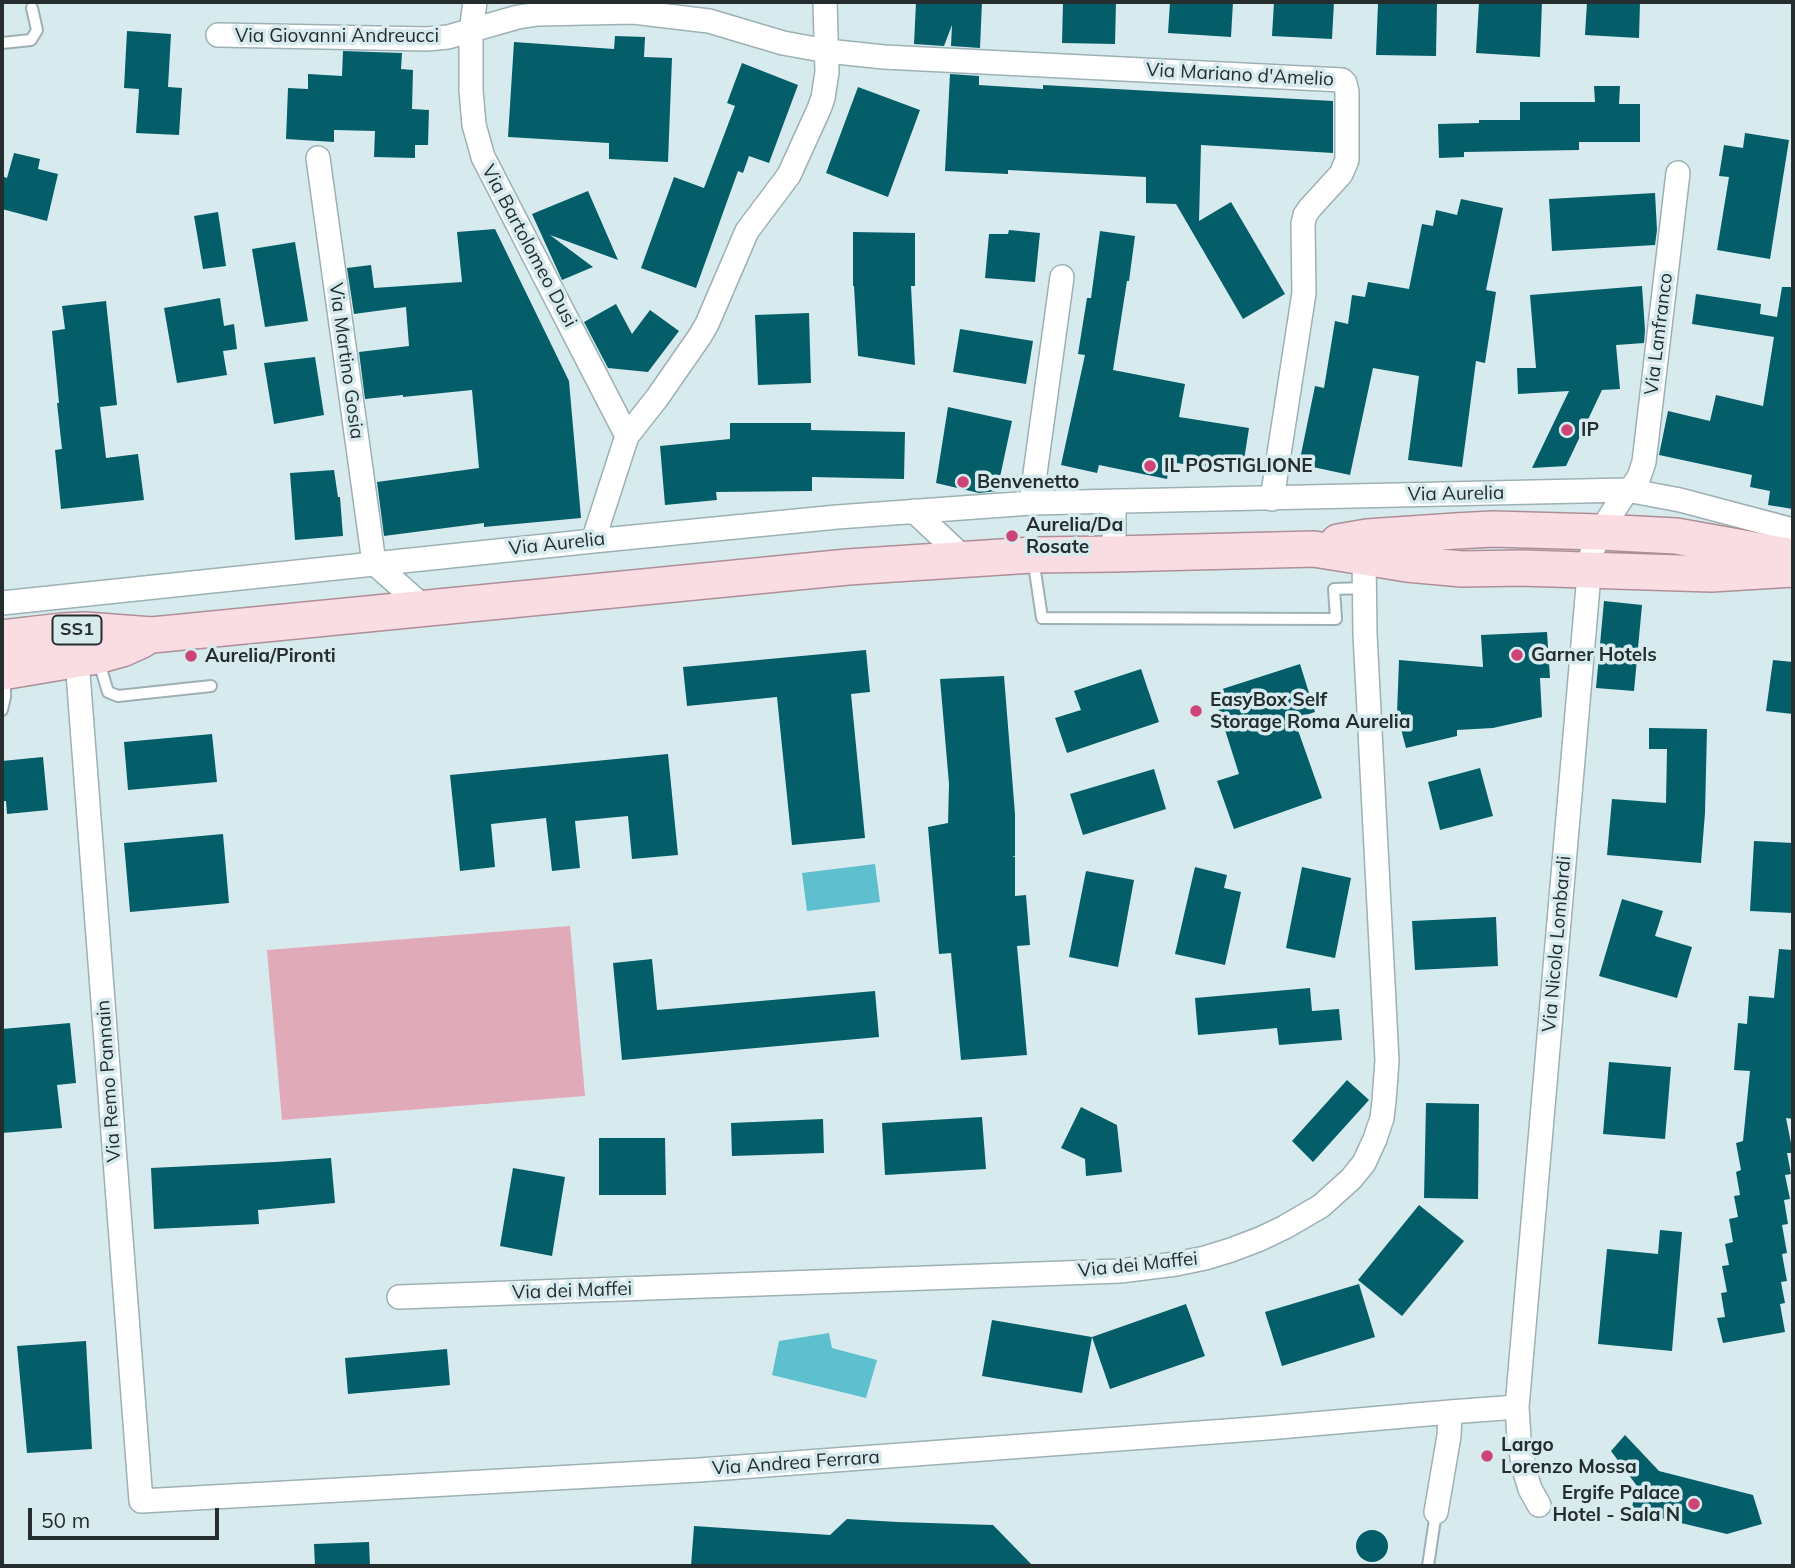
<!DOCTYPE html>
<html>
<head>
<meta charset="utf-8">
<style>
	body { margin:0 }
	#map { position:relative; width:1795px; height:1568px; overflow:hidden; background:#d7ebef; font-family:Mulish,sans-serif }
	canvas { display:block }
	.frame { position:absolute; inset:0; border:4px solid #252d2e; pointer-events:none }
	.scale { position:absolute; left:28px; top:1508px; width:191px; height:32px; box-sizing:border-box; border:4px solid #252d2e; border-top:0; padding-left:9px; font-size:21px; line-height:24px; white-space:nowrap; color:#252d2e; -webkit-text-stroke:5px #d7ebef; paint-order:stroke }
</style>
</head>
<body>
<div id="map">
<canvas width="1795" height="1568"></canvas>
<div class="frame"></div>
<div class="scale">50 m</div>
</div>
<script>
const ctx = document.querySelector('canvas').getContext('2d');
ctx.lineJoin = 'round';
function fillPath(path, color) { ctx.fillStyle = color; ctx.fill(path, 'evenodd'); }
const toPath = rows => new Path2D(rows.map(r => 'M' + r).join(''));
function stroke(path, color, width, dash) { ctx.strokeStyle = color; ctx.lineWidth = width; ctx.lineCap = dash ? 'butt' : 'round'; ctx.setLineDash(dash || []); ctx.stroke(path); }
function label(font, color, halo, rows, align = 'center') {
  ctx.font = font + ' Mulish,sans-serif'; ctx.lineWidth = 7; ctx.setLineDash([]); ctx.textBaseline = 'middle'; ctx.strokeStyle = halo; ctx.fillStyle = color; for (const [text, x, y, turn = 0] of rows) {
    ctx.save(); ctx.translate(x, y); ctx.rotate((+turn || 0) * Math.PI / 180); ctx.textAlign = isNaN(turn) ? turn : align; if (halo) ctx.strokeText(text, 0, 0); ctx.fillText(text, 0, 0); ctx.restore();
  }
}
fillPath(toPath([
	[570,926,585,1096,282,1120,267,950]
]), '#e1aab9');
fillPath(toPath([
	[875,864,880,902,807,911,802,873],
	[829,1333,832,1348,877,1360,866,1398,772,1375,779,1341]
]), '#5ebfcf');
fillPath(toPath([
	[916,2,982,2,980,48,951,46,952,25,944,46,914,44],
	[1063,2,1116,2,1115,44,1062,43],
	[1170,2,1233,2,1231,37,1168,33],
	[1274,2,1334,2,1332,39,1272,36],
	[1399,2,1437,2,1436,56,1376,55,1378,3],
	[1479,2,1542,2,1540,57,1476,53],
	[1587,2,1640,2,1639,38,1585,35],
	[127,31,171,34,168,87,182,88,179,135,136,133,139,89,124,88],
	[615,36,645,37,644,57,672,58,668,162,609,159,609,143,508,137,514,42,614,49],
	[343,51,402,53,401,69,413,70,412,109,429,110,428,145,415,145,415,158,374,157,375,131,334,130,334,142,286,139,288,88,308,89,308,74,342,76],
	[742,63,798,85,769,163,749,156,743,173,738,171,696,288,641,268,674,177,704,188,735,106,727,103],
	[950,74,979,76,979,85,1043,89,1043,85,1333,101,1333,153,1201,145,1199,221,1231,202,1285,294,1243,319,1176,204,1146,203,1146,177,1008,170,1008,174,945,171],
	[1594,86,1620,86,1619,104,1640,104,1640,142,1579,142,1579,150,1464,152,1464,157,1439,158,1438,124,1479,123,1479,120,1520,120,1520,102,1595,102],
	[858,87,920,110,888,197,826,173],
	[1745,133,1789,140,1770,259,1717,250,1729,177,1719,176,1724,145,1743,148],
	[14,153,40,159,38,169,58,174,47,221,2,209,2,176,7,178],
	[588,191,618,260,550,235,593,267,562,280,532,214],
	[1655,193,1657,230,1655,245,1552,251,1549,199],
	[1461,199,1503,208,1486,290,1496,292,1485,363,1476,361,1462,467,1408,460,1419,376,1373,368,1350,475,1299,464,1315,386,1324,388,1335,321,1348,324,1352,295,1365,297,1368,282,1409,289,1422,224,1433,226,1436,210,1457,215],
	[218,212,226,266,203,269,194,216],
	[495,229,569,381,581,518,484,527,484,523,384,536,377,482,479,468,472,390,403,397,403,395,365,399,359,352,409,346,406,307,354,314,347,268,371,265,374,288,462,282,457,232],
	[1009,230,1040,233,1035,282,985,278,989,234,1008,234],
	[1100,231,1135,236,1129,281,1127,281,1113,370,1185,384,1179,417,1249,428,1242,473,1170,462,1167,479,1099,465,1097,473,1061,465,1085,355,1078,354,1087,298,1091,298],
	[853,232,915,233,915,286,911,286,915,365,858,356,854,286,853,286],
	[295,242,308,321,265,327,252,249],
	[1642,286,1645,330,1644,343,1616,345,1620,389,1602,390,1566,466,1532,468,1569,391,1518,394,1517,368,1536,368,1530,295],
	[1782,287,1793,287,1793,509,1768,505,1770,491,1750,487,1752,475,1659,455,1668,411,1710,421,1716,395,1763,406,1774,337,1692,324,1696,294,1761,304,1760,314,1777,317],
	[220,298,224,326,234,324,237,349,223,351,227,375,177,383,164,308],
	[106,301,117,405,100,407,106,458,138,454,144,500,61,509,55,450,62,449,57,403,59,403,52,331,65,329,62,306],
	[616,304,632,334,650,310,679,331,648,372,608,368,584,322],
	[809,313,811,383,758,385,755,315],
	[960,329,1033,341,1026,384,953,372],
	[315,357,324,415,274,424,264,363],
	[948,407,1012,421,997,491,979,493,936,483],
	[730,423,811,423,811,430,905,432,904,479,812,477,812,491,716,492,717,500,665,505,660,446,730,439],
	[334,470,338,497,340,497,343,536,295,540,290,473],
	[1604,601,1642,605,1634,691,1596,688],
	[1547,632,1550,678,1540,678,1542,717,1493,728,1457,730,1457,736,1406,748,1397,714,1399,660,1483,667,1481,635],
	[866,650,870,692,851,694,865,838,792,845,777,697,687,706,683,667],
	[1773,660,1793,662,1793,714,1766,711],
	[1300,664,1315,712,1294,719,1322,798,1234,829,1217,781,1239,774,1213,692],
	[1141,669,1159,722,1067,753,1055,718,1081,710,1074,691],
	[1004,676,1015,814,1015,856,1012,856,1015,857,1015,896,1026,895,1030,945,1017,946,1027,1055,961,1060,951,953,939,954,928,827,948,823,949,784,940,679],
	[1649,728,1707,729,1705,813,1701,863,1607,855,1612,799,1666,803,1667,749,1649,749],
	[212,734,217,782,128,790,124,742],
	[668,754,678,855,632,859,628,816,575,821,580,868,552,871,546,818,491,824,495,867,460,871,450,775],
	[43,757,48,810,7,814,6,801,2,801,2,777,4,776,2,761],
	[1480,768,1493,816,1440,830,1428,782],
	[1154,769,1166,809,1083,835,1070,794],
	[223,834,229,903,130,912,124,843],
	[1754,841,1793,843,1793,913,1750,911],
	[1195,867,1227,875,1224,888,1241,892,1225,965,1175,954],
	[1302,867,1351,878,1335,958,1286,948],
	[1086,871,1134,880,1118,967,1069,957],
	[1622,899,1663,911,1655,936,1692,947,1677,998,1599,976],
	[1496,917,1498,966,1415,970,1412,921],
	[1779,949,1793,950,1793,1119,1786,1118,1793,1153,1787,1153,1791,1174,1785,1175,1790,1199,1784,1200,1788,1224,1782,1225,1787,1253,1782,1254,1787,1281,1781,1282,1785,1303,1780,1304,1785,1332,1723,1343,1717,1318,1725,1317,1721,1293,1727,1292,1722,1266,1729,1265,1725,1244,1733,1242,1729,1219,1738,1217,1734,1196,1740,1195,1736,1172,1741,1170,1736,1143,1743,1141,1750,1071,1734,1070,1738,1023,1747,1024,1749,996,1774,998],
	[652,959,657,1010,875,991,879,1037,622,1060,613,963],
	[1310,988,1312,1011,1339,1009,1342,1040,1279,1045,1277,1028,1198,1035,1195,998],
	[70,1023,76,1083,57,1085,62,1128,2,1133,2,1029],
	[1609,1062,1671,1067,1665,1139,1603,1134],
	[1347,1080,1369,1100,1313,1162,1292,1141],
	[1426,1103,1479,1104,1478,1199,1424,1198],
	[1081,1107,1117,1125,1122,1172,1086,1176,1085,1159,1061,1148],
	[982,1117,986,1169,885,1175,882,1123],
	[823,1119,824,1153,732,1156,731,1123],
	[599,1138,665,1138,666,1195,599,1195],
	[331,1158,335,1203,258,1210,259,1224,154,1229,151,1168,275,1162],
	[513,1168,565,1177,552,1256,500,1246],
	[1419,1205,1464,1241,1402,1316,1358,1280],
	[1660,1230,1682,1232,1672,1351,1598,1344,1607,1249,1658,1254],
	[1359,1284,1375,1337,1282,1366,1265,1312],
	[1186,1304,1205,1356,1110,1389,1092,1337],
	[992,1320,1092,1337,1082,1393,982,1376],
	[86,1341,92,1449,27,1453,17,1346],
	[447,1349,450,1385,348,1394,345,1358],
	[1625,1435,1659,1471,1753,1495,1762,1524,1727,1534,1631,1511,1637,1486,1611,1451],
	[847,1519,897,1522,993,1525,1033,1566,691,1566,694,1526,830,1535],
	'1356 1546a16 16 0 1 1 32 0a16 16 0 1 1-32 0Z',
	[369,1542,370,1566,315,1566,314,1544]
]), '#045e69');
const lane = toPath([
	[2,43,31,40,37,30,32,8],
	[1033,558,1042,618,1336,619,1334,589,1364,588],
	[99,662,108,692,118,696,211,686],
	[2,710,5,697,5,678],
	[1428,1566,1436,1512]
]);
const street = toPath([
	[475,2,471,31,471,90,474,125,483,157,627,436],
	[218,35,427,39,448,37,518,17,538,14,633,12,709,21,783,43,827,51,884,57,1342,80,1345,83,1347,92,1347,160,1341,174,1310,208,1305,215,1303,224,1304,293,1272,499],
	[318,158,374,563,425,608],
	[1031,503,1062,277],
	[914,511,965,559],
	[593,541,627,436,657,398,700,336,707,324,747,231,789,175,819,109,823,98,827,72,825,2],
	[1114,554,1114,501],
	[2,603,593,541,837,517,1031,503,1627,490,1680,500,1793,530],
	[77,660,141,1501,699,1470,1267,1428,1450,1412],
	[399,1297,1120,1271,1176,1264,1205,1258,1231,1250,1260,1239,1285,1227,1321,1206,1351,1179,1364,1163,1375,1139,1382,1118,1384,1101,1387,1061,1365,634,1364,557],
	[1517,1407,1590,563,1592,552,1600,532,1627,490,1633,486,1639,477,1644,462,1678,173],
	[1436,1512,1449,1436,1450,1412,1517,1407,1519,1439,1524,1469,1530,1489,1539,1505]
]);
const primary = toPath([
	[1338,542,1367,537,1455,531,1493,529,1600,532,1676,536,1793,557],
	[2,638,62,631,85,630,152,635,848,567,1032,555,1114,554,1314,549,1407,564,1462,569,1521,568,1711,574,1793,569],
	[2,672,97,656,122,649,142,640]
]);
stroke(lane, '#9db0b4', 14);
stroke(street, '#9db0b4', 26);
stroke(primary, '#ae8f98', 38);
stroke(lane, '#fff', 10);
stroke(street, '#fff', 23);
stroke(primary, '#fadce3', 35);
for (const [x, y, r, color] of [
	[1567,430,7,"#cf4477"],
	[1150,466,7,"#cf4477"],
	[963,482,7,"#cf4477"],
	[1012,536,7,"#cf4477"],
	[1517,655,7,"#cf4477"],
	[191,656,7,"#cf4477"],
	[1196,711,7,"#cf4477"],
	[1487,1456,7,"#cf4477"],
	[1694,1504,7,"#cf4477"]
]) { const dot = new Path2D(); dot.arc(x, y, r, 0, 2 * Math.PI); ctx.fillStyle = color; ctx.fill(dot); stroke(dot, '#d7ebef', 2.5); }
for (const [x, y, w] of [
	[77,630,49]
]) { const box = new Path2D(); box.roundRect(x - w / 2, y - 14.5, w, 29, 5); ctx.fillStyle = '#d7ebef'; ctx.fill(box); stroke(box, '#252d2e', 2); }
label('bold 18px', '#252d2e', null, [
	["SS1",77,630]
]);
label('19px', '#252d2e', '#d7ebef', [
	["Via Giovanni Andreucci",337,36],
	["Via Mariano d'Amelio",1240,75,3],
	["Via Bartolomeo Dusi",529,246,62],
	["Via Lanfranco",1659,334,-83],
	["Via Martino Gosia",346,361,82],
	["Via Aurelia",1456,494,-1],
	["Via Aurelia",557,544,-6],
	["Via Nicola Lombardi",1557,944,-85],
	["Via Remo Pannain",109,1081,-94],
	["Via dei Maffei",1138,1265,-6],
	["Via dei Maffei",572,1291,-2],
	["Via Andrea Ferrara",796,1463,-4]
]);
label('bold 19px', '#252d2e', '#d7ebef', [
	["IP",1581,430],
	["IL POSTIGLIONE",1164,466],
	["Benvenetto",977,482],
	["Aurelia/Da",1026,525],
	["Rosate",1026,547],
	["Garner Hotels",1531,655],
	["Aurelia/Pironti",205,656],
	["EasyBox Self",1210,700],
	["Storage Roma Aurelia",1210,722],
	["Largo",1501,1445],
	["Lorenzo Mossa",1501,1467],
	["Ergife Palace",1680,1493,"right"],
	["Hotel - Sala N",1680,1515,"right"]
], 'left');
</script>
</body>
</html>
